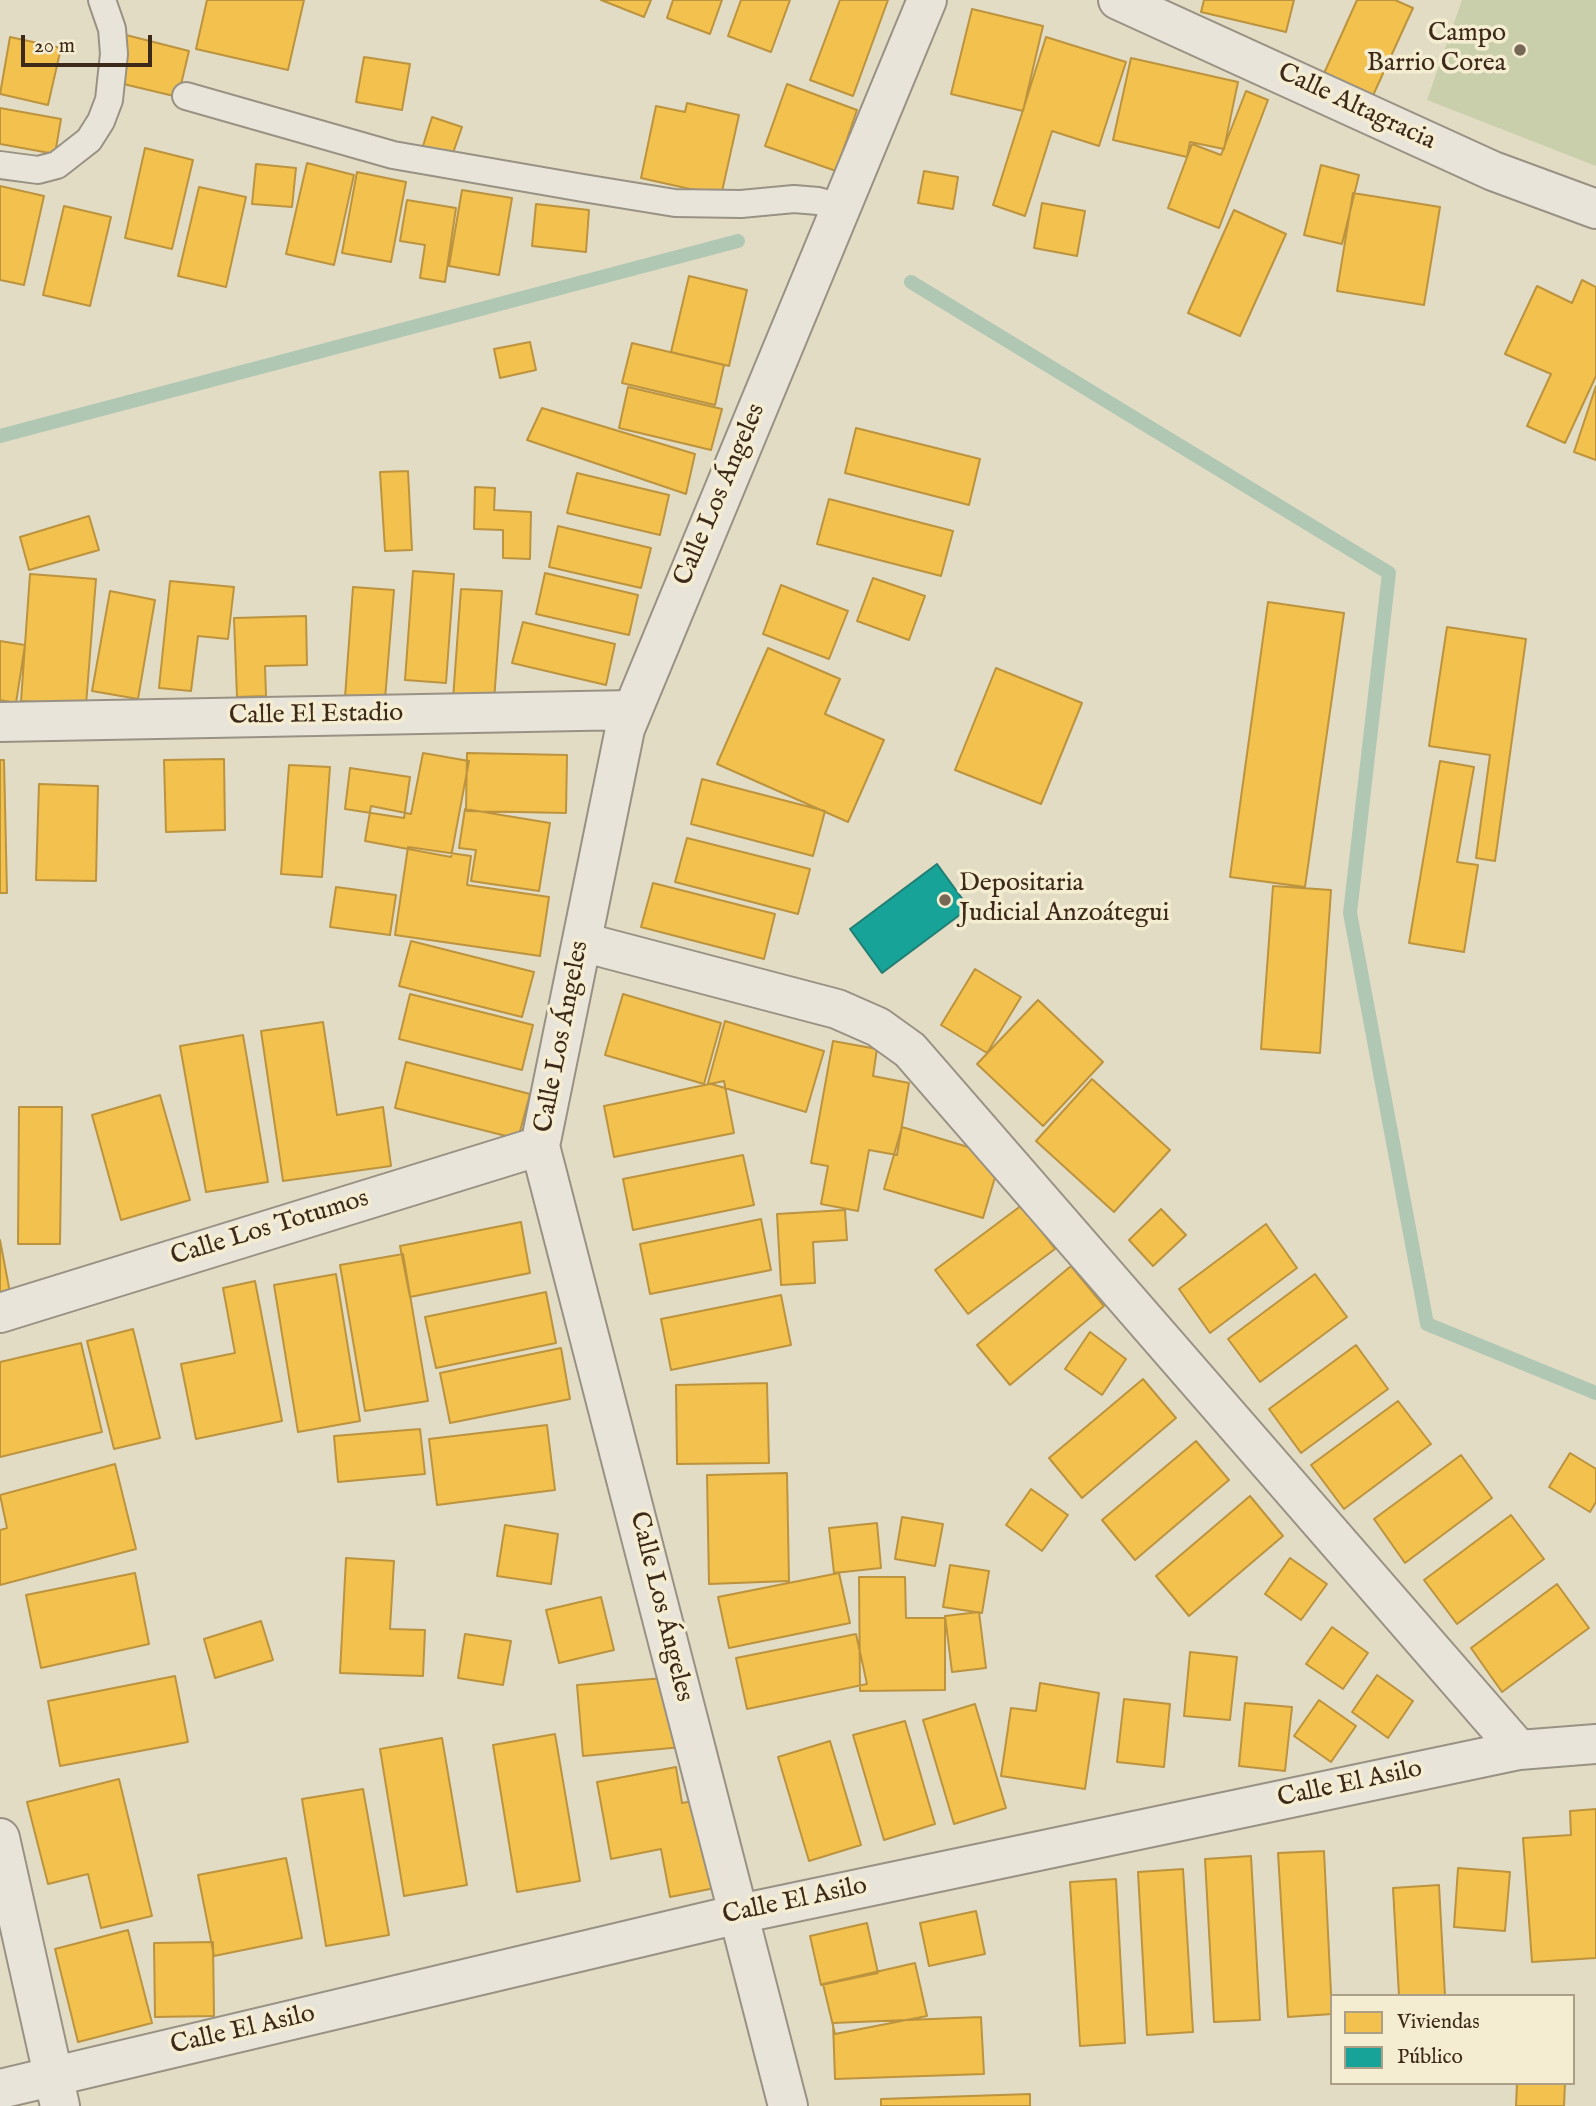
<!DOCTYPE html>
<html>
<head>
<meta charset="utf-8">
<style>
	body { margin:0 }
	#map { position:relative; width:1596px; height:2106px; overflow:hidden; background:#e3dcc5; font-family:"IM FELL English",serif }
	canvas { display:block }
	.legend { position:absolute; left:1330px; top:1994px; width:245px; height:91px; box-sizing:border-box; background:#f5edd1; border:2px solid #ab9f87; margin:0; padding:9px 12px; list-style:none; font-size:21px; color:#3d2919 }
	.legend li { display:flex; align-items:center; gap:14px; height:35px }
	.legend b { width:35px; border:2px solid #ab9f87 }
	.scale { position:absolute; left:21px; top:35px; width:131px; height:32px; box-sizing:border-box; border:4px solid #3d2919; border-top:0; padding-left:9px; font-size:21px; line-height:24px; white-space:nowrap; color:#3d2919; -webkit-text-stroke:5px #f5edd1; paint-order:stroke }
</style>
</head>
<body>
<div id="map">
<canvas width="1596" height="2106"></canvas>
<ul class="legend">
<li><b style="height:19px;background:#f2c14e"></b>Viviendas</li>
<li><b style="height:19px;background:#17a398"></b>Público</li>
</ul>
<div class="scale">20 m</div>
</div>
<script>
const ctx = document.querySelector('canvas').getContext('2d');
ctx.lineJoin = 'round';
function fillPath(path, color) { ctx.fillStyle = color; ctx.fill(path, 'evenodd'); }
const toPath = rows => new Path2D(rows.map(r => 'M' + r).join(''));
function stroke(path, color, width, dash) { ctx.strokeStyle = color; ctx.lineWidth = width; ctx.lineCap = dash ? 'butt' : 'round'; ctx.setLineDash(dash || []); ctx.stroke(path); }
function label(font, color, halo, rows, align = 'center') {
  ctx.font = font + ' "IM FELL English",serif'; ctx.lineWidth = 7; ctx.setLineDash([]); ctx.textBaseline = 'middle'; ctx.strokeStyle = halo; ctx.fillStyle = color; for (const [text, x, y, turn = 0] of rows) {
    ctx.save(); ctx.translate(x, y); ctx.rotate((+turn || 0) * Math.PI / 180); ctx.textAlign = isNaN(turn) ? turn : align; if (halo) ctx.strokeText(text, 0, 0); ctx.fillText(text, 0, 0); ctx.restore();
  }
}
fillPath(toPath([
	[1462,0,1596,0,1596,166,1427,100]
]), '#c9cfaa');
const homes = toPath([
	[207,0,304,0,288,70,196,49,207,0],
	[601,0,651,0,644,17,601,0],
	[673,0,722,0,710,34,667,18,673,0],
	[741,0,790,0,771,52,728,36,741,0],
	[840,0,888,0,853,96,810,80,840,0],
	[1204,0,1294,0,1286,32,1201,12,1204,0],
	[1357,0,1395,0,1413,8,1370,102,1321,80,1357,0],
	[972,9,1043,26,1023,111,951,94,972,9],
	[126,35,189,51,178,97,115,82,126,35],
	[10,37,61,48,48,105,0,94,10,37],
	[1046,37,1126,62,1099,146,1052,131,1025,216,993,205,1046,37],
	[364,57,410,64,402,110,356,102,364,57],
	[1131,58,1238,82,1224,149,1190,142,1187,157,1113,140,1131,58],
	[787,84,857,110,836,171,765,146,787,84],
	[1246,91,1268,100,1219,228,1168,208,1192,144,1221,155,1246,91],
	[687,103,739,115,721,196,641,178,656,106,685,112,687,103],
	[0,108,61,119,55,154,0,144,0,108],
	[432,117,462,127,452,156,423,146,432,117],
	[145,148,193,160,172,249,125,238,145,148],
	[307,163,354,175,334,265,286,254,307,163],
	[256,164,296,168,292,207,252,204,256,164],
	[1321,165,1359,175,1342,244,1304,235,1321,165],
	[924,171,958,177,953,209,918,203,924,171],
	[357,172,406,182,391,262,342,253,357,172],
	[0,186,44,196,24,285,0,280,0,186],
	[199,187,246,197,226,287,178,276,199,187],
	[462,190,512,198,499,275,449,266,462,190],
	[1353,193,1440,207,1424,305,1337,291,1353,193],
	[407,200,456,208,445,282,420,278,425,245,400,241,407,200],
	[1042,203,1085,211,1077,256,1034,248,1042,203],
	[536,204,589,210,586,252,532,246,536,204],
	[64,206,111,217,90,306,43,295,64,206],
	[1234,210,1286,234,1240,336,1188,313,1234,210],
	[689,276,747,290,729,366,671,352,689,276],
	[1582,280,1596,287,1596,376,1565,443,1527,426,1551,374,1505,354,1537,286,1572,303,1582,280],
	[530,342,536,370,500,378,494,349,530,342],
	[632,343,724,365,715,405,622,383,632,343],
	[1596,386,1596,460,1574,452,1596,386],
	[628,387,722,409,711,450,619,428,628,387],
	[542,408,695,454,686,494,527,440,542,408],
	[856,428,980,459,969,505,845,473,856,428],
	[408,471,412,550,385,551,380,472,408,471],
	[577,473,669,495,660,535,567,513,577,473],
	[475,487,495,488,494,510,531,512,530,559,503,558,503,530,474,529,475,487],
	[829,499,953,531,941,576,817,544,829,499],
	[89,516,99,550,29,570,20,537,89,516],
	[558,526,651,548,641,588,549,567,558,526],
	[413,571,454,574,446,683,405,680,413,571],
	[545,573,638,595,629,635,536,614,545,573],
	[30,574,96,579,86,705,21,701,30,574],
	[873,578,925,596,909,640,857,621,873,578],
	[170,581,234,587,228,639,198,636,191,691,159,688,170,581],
	[781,585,848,611,829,659,763,634,781,585],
	[353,587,394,590,385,699,345,697,353,587],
	[461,589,502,591,494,701,453,699,461,589],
	[110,591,155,600,138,699,92,691,110,591],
	[1268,602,1344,613,1305,887,1230,877,1268,602],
	[306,616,307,665,265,666,266,696,237,697,234,618,306,616],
	[523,622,615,644,606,685,512,663,523,622],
	[1447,627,1526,639,1495,861,1476,858,1490,755,1429,746,1447,627],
	[0,641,25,645,16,703,0,700,0,641],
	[768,648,840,679,825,714,884,740,848,822,717,764,768,648],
	[996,668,1082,703,1041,804,955,770,996,668],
	[423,753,469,761,451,857,365,841,371,806,411,814,423,753],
	[467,753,567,755,566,813,466,811,467,753],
	[224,759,225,830,166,832,164,760,224,759],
	[0,760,4,760,7,893,0,893,0,760],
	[1440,761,1474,767,1457,862,1478,865,1464,952,1409,943,1440,761],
	[289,765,330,767,322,877,281,874,289,765],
	[350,768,410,777,404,818,345,809,350,768],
	[702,779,825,811,813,856,691,824,702,779],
	[39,784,98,786,96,881,36,880,39,784],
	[465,809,550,823,539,891,471,881,476,850,459,848,465,809],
	[687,838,810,869,798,914,675,882,687,838],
	[408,847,471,856,467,885,549,897,540,956,395,935,408,847],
	[653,883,775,914,764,959,641,927,653,883],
	[1273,886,1331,890,1320,1053,1261,1049,1273,886],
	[336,887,396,895,390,935,330,927,336,887],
	[411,941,534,972,522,1017,399,986,411,941],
	[975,969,1021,997,987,1053,941,1025,975,969],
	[410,994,533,1025,522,1070,399,1039,410,994],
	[623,994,721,1023,704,1084,605,1055,623,994],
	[1038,1000,1103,1062,1043,1126,977,1064,1038,1000],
	[725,1021,824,1051,806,1112,708,1083,725,1021],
	[323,1022,337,1115,383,1107,391,1166,283,1181,261,1031,323,1022],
	[243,1035,268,1182,206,1192,180,1046,243,1035],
	[833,1041,877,1049,873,1076,909,1083,897,1155,869,1150,858,1211,821,1204,828,1166,811,1163,833,1041],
	[406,1062,530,1094,518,1139,395,1108,406,1062],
	[1092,1079,1170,1150,1114,1212,1036,1141,1092,1079],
	[724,1081,734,1133,614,1157,604,1106,724,1081],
	[160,1095,190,1200,121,1220,92,1115,160,1095],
	[19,1107,62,1107,60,1244,18,1244,19,1107],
	[902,1127,1001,1157,983,1218,884,1189,902,1127],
	[743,1155,754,1205,633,1230,623,1179,743,1155],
	[1022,1205,1055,1249,968,1314,935,1270,1022,1205],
	[1161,1209,1186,1235,1153,1266,1129,1240,1161,1209],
	[845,1210,847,1240,813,1242,815,1283,781,1285,777,1214,845,1210],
	[761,1219,771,1270,650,1294,640,1244,761,1219],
	[521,1222,530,1273,410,1297,400,1246,521,1222],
	[1266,1224,1297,1268,1210,1333,1179,1289,1266,1224],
	[0,1240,10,1293,0,1295,0,1240],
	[403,1254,428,1401,365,1411,340,1265,403,1254],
	[1071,1266,1104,1306,1010,1385,977,1345,1071,1266],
	[336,1274,360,1421,298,1432,274,1285,336,1274],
	[1315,1274,1347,1317,1260,1382,1228,1339,1315,1274],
	[255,1281,282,1421,196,1439,181,1364,235,1353,223,1288,255,1281],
	[546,1292,556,1343,436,1368,425,1317,546,1292],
	[781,1295,791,1345,671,1370,661,1319,781,1295],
	[133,1329,160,1438,114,1449,87,1341,133,1329],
	[1090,1332,1126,1359,1102,1395,1065,1369,1090,1332],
	[81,1343,102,1432,0,1457,0,1362,81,1343],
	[1356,1345,1388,1389,1301,1453,1269,1409,1356,1345],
	[561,1348,570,1399,450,1423,440,1373,561,1348],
	[1143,1379,1176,1418,1082,1498,1049,1458,1143,1379],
	[767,1383,769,1463,677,1464,676,1385,767,1383],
	[1398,1401,1431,1444,1344,1509,1311,1465,1398,1401],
	[547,1425,555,1490,437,1505,429,1439,547,1425],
	[420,1429,425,1474,338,1482,334,1436,420,1429],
	[1196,1441,1229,1480,1135,1560,1102,1520,1196,1441],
	[1570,1453,1596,1469,1596,1502,1590,1512,1549,1487,1570,1453],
	[1461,1455,1492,1498,1405,1563,1374,1519,1461,1455],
	[115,1464,136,1549,0,1585,0,1530,7,1528,0,1495,115,1464],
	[787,1473,789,1581,709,1584,707,1475,787,1473],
	[1031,1489,1068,1515,1042,1551,1006,1525,1031,1489],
	[1250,1496,1283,1536,1189,1616,1156,1576,1250,1496],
	[1511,1515,1544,1559,1457,1624,1424,1580,1511,1515],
	[902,1517,943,1524,935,1566,895,1559,902,1517],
	[877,1523,881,1568,834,1573,829,1528,877,1523],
	[505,1525,558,1534,551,1584,497,1576,505,1525],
	[346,1558,394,1561,390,1629,425,1630,423,1676,340,1673,346,1558],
	[1290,1558,1327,1584,1301,1620,1265,1594,1290,1558],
	[950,1565,989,1571,982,1613,943,1607,950,1565],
	[135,1573,149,1644,41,1668,26,1595,135,1573],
	[839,1573,850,1623,729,1648,718,1597,839,1573],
	[859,1577,905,1577,906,1618,945,1618,945,1690,860,1691,859,1577],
	[1557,1584,1589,1628,1502,1692,1471,1648,1557,1584],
	[601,1597,614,1650,559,1663,546,1610,601,1597],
	[979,1612,986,1668,952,1672,945,1616,979,1612],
	[261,1621,273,1660,215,1678,204,1639,261,1621],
	[1332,1627,1368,1653,1343,1689,1306,1664,1332,1627],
	[465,1634,511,1641,503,1685,458,1678,465,1634],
	[856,1634,867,1684,747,1709,736,1658,856,1634],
	[1190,1652,1237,1657,1230,1720,1184,1716,1190,1652],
	[1377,1675,1413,1701,1388,1738,1352,1712,1377,1675],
	[175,1676,188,1742,60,1766,48,1701,175,1676],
	[677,1677,683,1747,583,1756,577,1685,677,1677],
	[1040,1683,1099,1693,1085,1789,1001,1776,1011,1708,1036,1711,1040,1683],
	[1124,1699,1170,1704,1164,1767,1117,1762,1124,1699],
	[1319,1700,1356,1726,1331,1762,1294,1736,1319,1700],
	[1245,1703,1292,1707,1285,1771,1239,1766,1245,1703],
	[975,1704,1006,1808,954,1824,923,1720,975,1704],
	[905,1721,935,1824,884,1840,853,1735,905,1721],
	[555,1734,580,1881,517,1892,493,1745,555,1734],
	[442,1738,467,1885,404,1896,380,1749,442,1738],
	[830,1741,861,1845,809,1861,778,1757,830,1741],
	[676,1767,682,1803,699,1800,715,1888,670,1897,661,1849,611,1859,597,1782,676,1767],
	[119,1779,152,1916,101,1928,88,1874,48,1884,27,1802,119,1779],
	[363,1789,389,1935,326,1946,302,1799,363,1789],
	[1596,1809,1596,1958,1532,1962,1523,1838,1571,1835,1570,1811,1596,1809],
	[1324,1851,1332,2014,1288,2017,1278,1853,1324,1851],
	[1251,1856,1260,2020,1214,2022,1205,1859,1251,1856],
	[286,1858,302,1938,214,1956,198,1875,286,1858],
	[1458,1868,1510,1872,1505,1931,1454,1927,1458,1868],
	[1183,1869,1193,2032,1147,2035,1138,1872,1183,1869],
	[1116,1879,1125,2043,1080,2046,1070,1882,1116,1879],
	[1439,1885,1445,1996,1399,1996,1393,1888,1439,1885],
	[976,1911,985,1954,929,1966,920,1923,976,1911],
	[867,1923,878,1973,821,1985,810,1936,867,1923],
	[128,1930,152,2023,78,2042,55,1949,128,1930],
	[213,1942,214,2016,155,2017,154,1943,213,1942],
	[915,1963,927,2016,835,2034,823,1984,915,1963],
	[981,2017,984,2074,835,2079,833,2023,981,2017],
	[1517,2083,1565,2083,1564,2106,1516,2106,1517,2083],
	[1030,2094,1030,2106,881,2106,881,2099,1030,2094]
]);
fillPath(homes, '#f2c14e');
stroke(homes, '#bc933e', 2);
const public = toPath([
	[937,864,969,908,882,973,850,929,937,864]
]);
fillPath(public, '#17a398');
stroke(public, '#227e72', 2);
stroke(toPath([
	[911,282,1389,573,1350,913,1427,1324,1596,1393],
	[0,436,738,241]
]), '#b0c7b4', 14);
const lane = toPath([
	[186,96,393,155,583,188,675,203,741,204,794,199,818,201,840,207],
	[0,165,38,170,57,165,89,140,101,121,109,100,114,54,112,29,102,0]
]);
const street = toPath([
	[1118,0,1493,171,1596,209],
	[0,722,632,710],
	[582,942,837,1009,878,1027,910,1050,1519,1750],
	[0,1313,540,1146],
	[0,1838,60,2106],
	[0,2089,739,1914,1519,1750,1596,1744],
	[788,2106,540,1146,625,729,927,0]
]);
stroke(lane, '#999284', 30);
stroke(street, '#999284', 42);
stroke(lane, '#e8e4d9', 26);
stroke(street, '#e8e4d9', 38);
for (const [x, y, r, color] of [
	[1520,50,7,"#776855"],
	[945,900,7,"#776855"]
]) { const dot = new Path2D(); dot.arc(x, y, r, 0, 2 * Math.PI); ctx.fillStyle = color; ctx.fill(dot); stroke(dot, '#f5edd1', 2.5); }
label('26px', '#3d2919', '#f5edd1', [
	["Campo",1506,35],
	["Barrio Corea",1506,65],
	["Depositaria",959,885,"left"],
	["Judicial Anzoátegui",959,915,"left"]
], 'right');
label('26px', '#3d2919', '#f5edd1', [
	["Calle Altagracia",1356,108,25],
	["Calle Los Ángeles",721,495,-67],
	["Calle El Estadio",316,716,-1],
	["Calle Los Ángeles",563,1037,-79],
	["Calle Los Totumos",270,1229,-17],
	["Calle Los Ángeles",660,1607,76],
	["Calle El Asilo",1350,1785,-12],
	["Calle El Asilo",795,1902,-12],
	["Calle El Asilo",243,2031,-13]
]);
</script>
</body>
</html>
